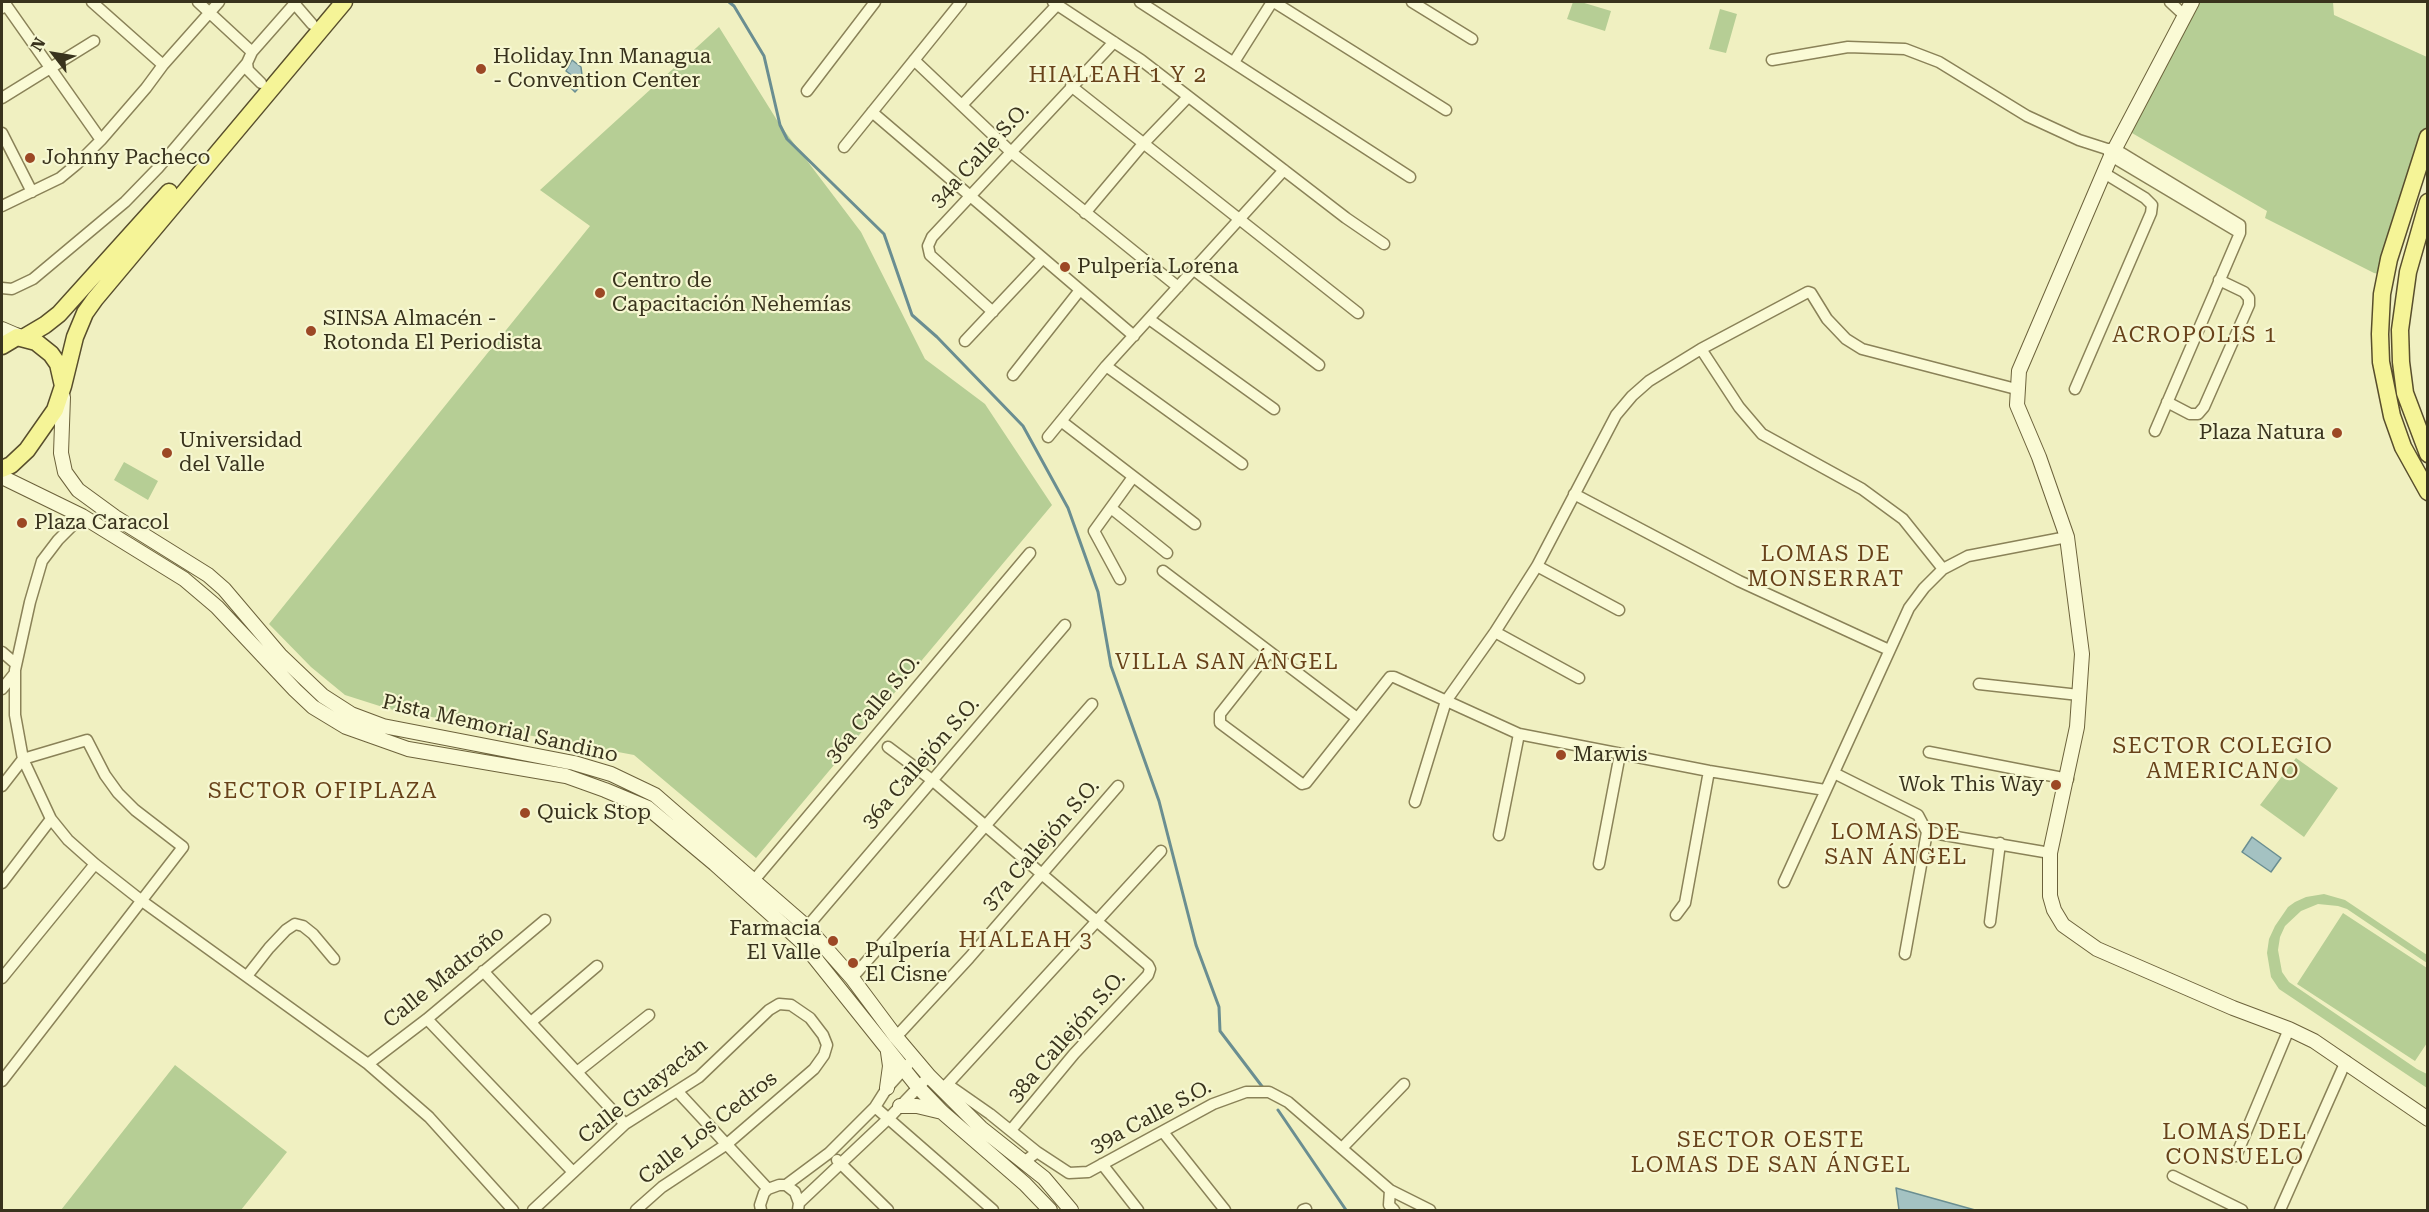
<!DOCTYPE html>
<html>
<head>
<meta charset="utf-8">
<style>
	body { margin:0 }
	#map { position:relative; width:2429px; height:1212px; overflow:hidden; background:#f0f0c1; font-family:"Roboto Serif",serif }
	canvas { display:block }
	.frame { position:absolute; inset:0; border:3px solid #39331d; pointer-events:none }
	.north { position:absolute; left:24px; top:24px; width:60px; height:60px; -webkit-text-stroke:4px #f6f7d1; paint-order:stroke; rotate:301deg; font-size:16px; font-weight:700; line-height:24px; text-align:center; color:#39331d }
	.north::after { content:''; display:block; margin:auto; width:21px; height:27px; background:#39331d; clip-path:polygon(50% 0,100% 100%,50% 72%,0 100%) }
</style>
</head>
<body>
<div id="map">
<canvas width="2429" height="1212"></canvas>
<div class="frame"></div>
<div class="north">N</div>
</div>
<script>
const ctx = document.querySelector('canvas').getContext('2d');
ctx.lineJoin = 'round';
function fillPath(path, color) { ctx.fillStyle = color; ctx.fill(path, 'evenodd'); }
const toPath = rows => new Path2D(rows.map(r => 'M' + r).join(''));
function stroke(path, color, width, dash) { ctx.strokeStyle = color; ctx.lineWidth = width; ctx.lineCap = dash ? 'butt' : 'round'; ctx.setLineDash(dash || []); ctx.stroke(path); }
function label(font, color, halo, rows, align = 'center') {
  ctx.font = font + ' "Roboto Serif",serif'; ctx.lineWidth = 4.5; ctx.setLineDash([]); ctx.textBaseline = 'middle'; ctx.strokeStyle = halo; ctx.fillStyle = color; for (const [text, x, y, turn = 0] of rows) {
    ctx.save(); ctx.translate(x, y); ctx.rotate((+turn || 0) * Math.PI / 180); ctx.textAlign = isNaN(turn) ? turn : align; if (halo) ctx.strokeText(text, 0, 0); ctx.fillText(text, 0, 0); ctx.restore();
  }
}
fillPath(toPath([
	[1573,2,1581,2,1611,11,1605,31,1567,19],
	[2192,2,2333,2,2334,15,2427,57,2427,137,2386,275,2374,273,2265,218,2267,211,2125,129],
	[1720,9,1737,14,1726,53,1709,49],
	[719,27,780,125,861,232,925,359,985,404,1052,505,756,858,634,755,389,709,345,695,311,667,269,624,590,226,540,190],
	[124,462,158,481,148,500,114,480],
	[2296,758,2338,788,2304,837,2260,805],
	[2324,894,2345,900,2427,955,2427,963,2347,909,2338,906,2318,904,2301,911,2285,926,2280,937,2278,950,2282,972,2289,982,2417,1069,2427,1074,2427,1088,2279,989,2271,977,2267,953,2269,939,2275,926,2288,907,2295,902,2306,897],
	[2343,913,2427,968,2427,1043,2415,1061,2297,984],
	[175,1065,287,1152,241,1210,61,1210]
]), '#b6ce95');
const water = toPath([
	[572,60,581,67,583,83,575,92,568,85,574,77,566,71,572,60],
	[2252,837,2281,858,2271,872,2242,852,2252,837],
	[1896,1188,1975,1210,1899,1210,1896,1188]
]);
fillPath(water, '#a4c2c2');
stroke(water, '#6a8e91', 1.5);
stroke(toPath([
	[729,2,734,6,764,56,780,125,787,139,884,234,912,315,937,337,1023,426,1068,508,1098,592,1111,666,1159,801,1196,945,1219,1007,1220,1031,1264,1089],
	[1278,1110,1346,1210]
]), '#6a8e91', 3);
const street = toPath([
	[92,2,163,65],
	[198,2,252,52],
	[293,2,312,24],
	[1053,2,1141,60,1346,218,1384,244],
	[1140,2,1410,177],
	[1274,2,1446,110],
	[1412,2,1472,39],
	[2170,2,2184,15],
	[2,8,6,5,101,140],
	[914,60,1011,152,1178,287],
	[1772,60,1848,47,1905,49,1939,62,2027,116,2079,140,2107,149,2115,149,2240,225,2240,233,2155,431],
	[1234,62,1272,2],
	[247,63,248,70,261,83],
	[1071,86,1358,313],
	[807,91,875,2],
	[2,98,94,41],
	[962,105,1057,5],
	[872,112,1134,336],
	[2,133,32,192],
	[844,147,961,2],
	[2108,151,2111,156,2240,233],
	[2,206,60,178,77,164,101,140,146,88,163,65,219,2],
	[1085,213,1143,144,1188,97],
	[1194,270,1319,365],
	[2,288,12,289,33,279,125,202,158,168,247,63,252,52,296,2],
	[993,312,930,255,928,246,932,237,1114,42],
	[1149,319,1274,409],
	[965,341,1042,259],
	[1701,349,1739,407,1762,434,1862,489,1903,519,1943,569],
	[1106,366,1242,464],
	[1013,375,1080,290],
	[2075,389,2151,213,2152,205,2145,198,2104,173],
	[2167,402,2190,414,2198,414,2204,407,2249,305,2249,298,2244,292,2219,280],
	[1061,421,1195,524],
	[1048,437,1106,366,1284,170],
	[1574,494,1739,581,1889,650],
	[1111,508,1167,553],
	[82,516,58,540,42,561,30,602,15,670,15,715,23,759,51,819,68,840,95,864,142,901,368,1064,429,1117,513,1210],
	[1537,566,1619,610],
	[1163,571,1357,718],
	[1120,579,1094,531,1133,477],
	[1495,632,1579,678],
	[2,652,16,664],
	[1269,652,1220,714,1220,723,1302,784,1306,783,1390,677,1394,677,1519,734,1709,771,1825,790],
	[1979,684,2079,695],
	[2,689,15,673],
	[888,747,932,780,1148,965,1150,969,1148,975,1074,1054,1011,1130],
	[1929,752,2068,779],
	[1834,773,1918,815,1927,832,1905,954],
	[2,786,23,759,87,740,105,775,118,793,135,810,183,847,2,1081],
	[1415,802,1446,701,1495,632,1537,566,1616,415,1632,396,1649,381,1701,349,1808,292,1811,293,1827,319,1846,339,1862,349,2016,389],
	[1927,832,2050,853],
	[1499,835,1519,734],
	[1599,864,1620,754],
	[1784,882,1909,608,1924,588,1943,569,1968,556,2067,537],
	[2,883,51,819],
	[750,885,1030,553],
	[1676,915,1685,903,1709,771],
	[1990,922,2000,843],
	[807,927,1065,625],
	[483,971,625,1124],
	[247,976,269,948,286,930,295,924,303,926,313,934,334,959],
	[2,978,95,864],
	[852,978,1092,704],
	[427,1019,573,1172],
	[531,1022,597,966],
	[896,1037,969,958,1118,786],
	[368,1064,427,1019,545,920],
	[577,1072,649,1015],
	[947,1084,990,1114,1037,1152],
	[942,1090,1161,851],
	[678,1092,768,1189],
	[875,1107,993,1210],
	[1163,1132,1225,1210],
	[1342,1148,1404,1084],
	[2236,1156,2289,1029],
	[837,1160,888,1210],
	[1024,1162,1037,1152,1069,1173,1088,1172,1213,1104,1246,1092,1269,1092,1288,1102,1390,1190,1430,1210],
	[1102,1164,1138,1210],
	[2173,1176,2242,1210],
	[786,1185,829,1153,875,1107,887,1088,913,1059],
	[1390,1190,1389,1205,1394,1210],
	[799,1203,889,1118,929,1076],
	[533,1210,625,1124,699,1077,769,1010,779,1004,791,1005,810,1018,823,1035,827,1045,824,1055,814,1069,727,1144,662,1187,636,1210],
	[761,1210,760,1205,764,1193,768,1189,779,1185,786,1185,795,1192,799,1203,798,1210],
	[1303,1210,1306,1209],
	[2280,1210,2346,1061]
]);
const secondary = toPath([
	[2192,2,2111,156,2019,371,2017,405,2039,457,2067,537,2082,654,2077,727,2050,853,2050,896,2054,910,2063,925,2097,949,2233,1008,2289,1029,2314,1041,2428,1119],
	[2,329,23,338],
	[63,397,61,453,65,472,78,490,115,517,208,575,224,589,280,655,323,696,351,714,383,726,574,763,611,774,655,795,807,927,852,978,896,1037,929,1076,981,1128,1044,1178,1071,1210],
	[2,477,82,516,184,579,217,607,295,690,313,707,346,727,408,749,566,776,605,790,648,808,715,864,802,942,918,1087,942,1112,1025,1184,1050,1210],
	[887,1088,890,1066,888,1052],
	[900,1106,917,1106,942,1112]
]);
const primary = toPath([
	[2428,137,2389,259,2382,294,2380,334,2381,362,2392,416,2403,447,2428,492],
	[2428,202,2408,272,2400,330,2401,362,2405,393,2428,454],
	[23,338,45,325,59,314,169,192],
	[2,346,17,337,36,342,51,354,58,364,63,386,55,410,27,450,11,465,2,469],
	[63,386,75,337,85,313,95,299,344,2]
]);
stroke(street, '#8a8258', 13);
stroke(secondary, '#6c623b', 16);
stroke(primary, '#584e2c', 19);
stroke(street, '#fafad5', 10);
stroke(secondary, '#fafad5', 14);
stroke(primary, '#f5f497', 16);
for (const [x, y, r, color] of [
	[481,69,6,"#9c4825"],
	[30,158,6,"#9c4825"],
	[1065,267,6,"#9c4825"],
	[600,293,6,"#9c4825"],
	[311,331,6,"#9c4825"],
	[2337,433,6,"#9c4825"],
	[167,453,6,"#9c4825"],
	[22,523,6,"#9c4825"],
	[1561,755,6,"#9c4825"],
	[2056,785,6,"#9c4825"],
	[525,813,6,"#9c4825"],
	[833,941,6,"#9c4825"],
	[853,963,6,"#9c4825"]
]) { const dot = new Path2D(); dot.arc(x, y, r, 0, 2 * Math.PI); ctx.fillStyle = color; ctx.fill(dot); stroke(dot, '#f6f7d1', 2); }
label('21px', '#39331d', '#f6f7d1', [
	["Holiday Inn Managua",493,57],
	["- Convention Center",493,81],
	["Johnny Pacheco",42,158],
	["Pulpería Lorena",1077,267],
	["Centro de",612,281],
	["Capacitación Nehemías",612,305],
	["SINSA Almacén -",323,319],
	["Rotonda El Periodista",323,343],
	["Plaza Natura",2325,433,"right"],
	["Universidad",179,441],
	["del Valle",179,465],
	["Plaza Caracol",34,523],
	["Marwis",1573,755],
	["Wok This Way",2044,785,"right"],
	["Quick Stop",537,813],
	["Farmacia",821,929,"right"],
	["El Valle",821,953,"right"],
	["Pulpería",865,951],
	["El Cisne",865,975]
], 'left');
label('21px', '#39331d', '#f6f7d1', [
	["34a Calle S.O.",980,156,-47],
	["36a Calle S.O.",873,709,-50],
	["Pista Memorial Sandino",500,729,13],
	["36a Callejón S.O.",921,763,-49],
	["37a Callejón S.O.",1041,845,-49],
	["Calle Madroño",444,977,-39],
	["38a Callejón S.O.",1067,1037,-49],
	["Calle Guayacán",643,1091,-38],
	["39a Calle S.O.",1151,1117,-28],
	["Calle Los Cedros",708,1128,-38]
]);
ctx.letterSpacing = '1.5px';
label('22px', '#68421a', '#f6f7d1', [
	["HIALEAH 1 Y 2",1118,76],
	["ACROPOLIS 1",2195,336],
	["LOMAS DE",1826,555],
	["MONSERRAT",1826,580],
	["VILLA SAN ÁNGEL",1227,663],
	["SECTOR COLEGIO",2223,747],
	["AMERICANO",2223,772],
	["SECTOR OFIPLAZA",323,792],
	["LOMAS DE",1896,833],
	["SAN ÁNGEL",1896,858],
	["HIALEAH 3",1026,941],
	["LOMAS DEL",2235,1133],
	["CONSUELO",2235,1158],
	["SECTOR OESTE",1771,1141],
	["LOMAS DE SAN ÁNGEL",1771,1166]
]);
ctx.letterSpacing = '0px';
</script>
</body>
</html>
